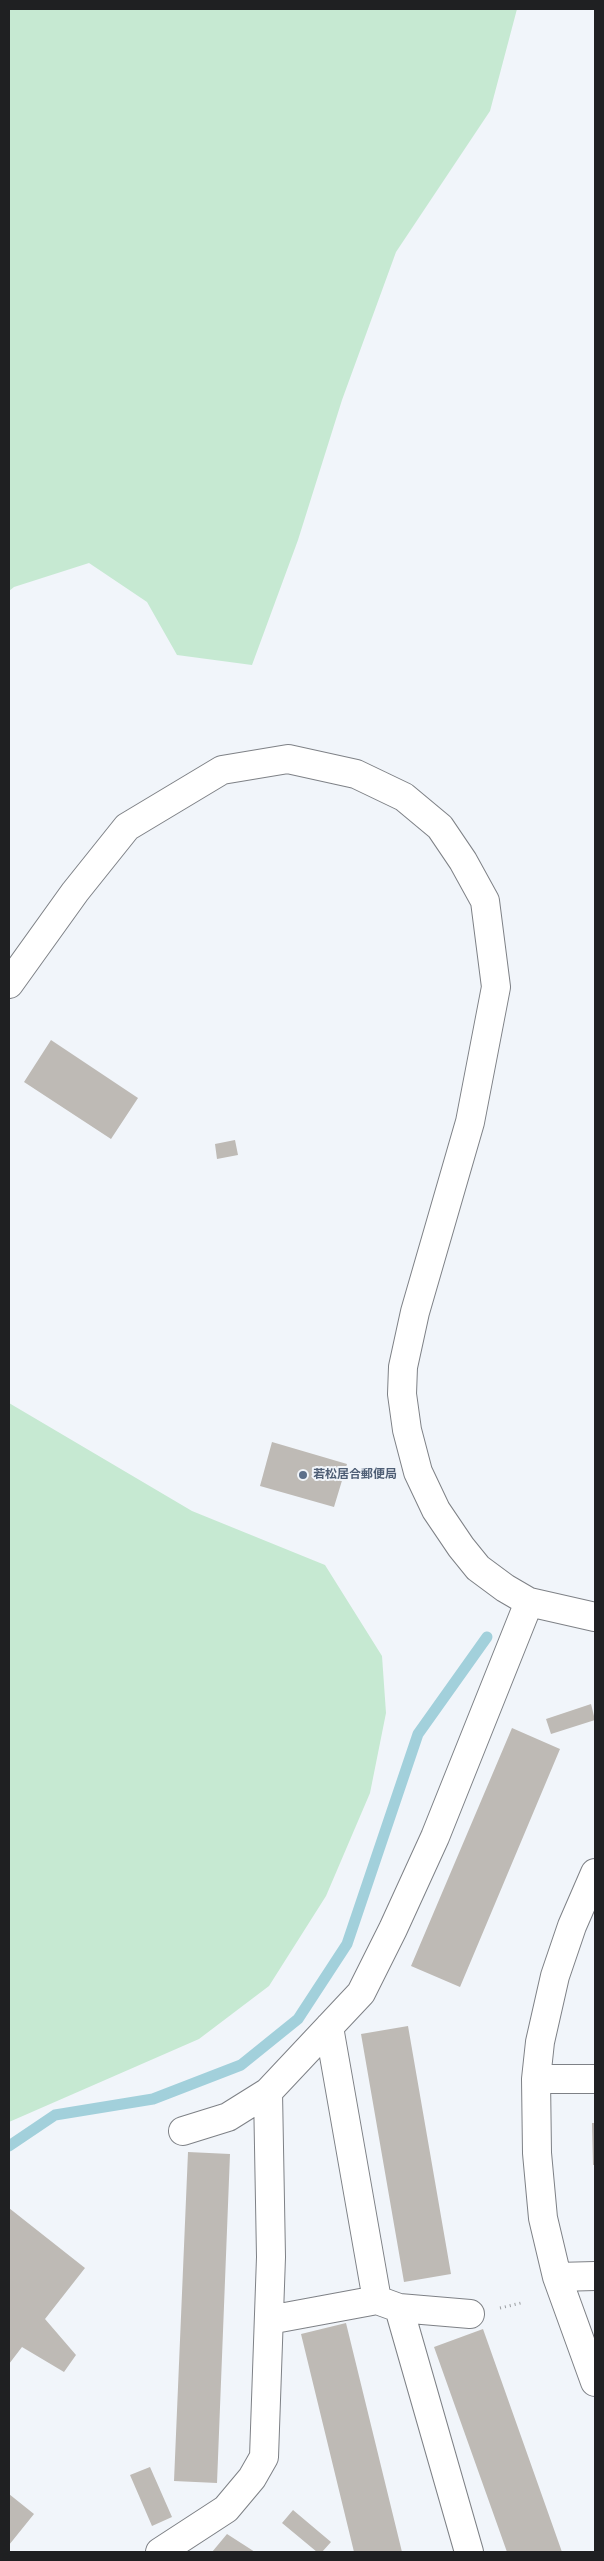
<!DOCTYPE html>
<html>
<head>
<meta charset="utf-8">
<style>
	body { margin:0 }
	#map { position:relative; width:604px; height:2561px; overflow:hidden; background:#f1f5fa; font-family:"IBM Plex Sans",sans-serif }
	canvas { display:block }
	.frame { position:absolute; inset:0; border:10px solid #1f2022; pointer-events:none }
</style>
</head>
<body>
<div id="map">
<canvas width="604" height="2561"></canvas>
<div class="frame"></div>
</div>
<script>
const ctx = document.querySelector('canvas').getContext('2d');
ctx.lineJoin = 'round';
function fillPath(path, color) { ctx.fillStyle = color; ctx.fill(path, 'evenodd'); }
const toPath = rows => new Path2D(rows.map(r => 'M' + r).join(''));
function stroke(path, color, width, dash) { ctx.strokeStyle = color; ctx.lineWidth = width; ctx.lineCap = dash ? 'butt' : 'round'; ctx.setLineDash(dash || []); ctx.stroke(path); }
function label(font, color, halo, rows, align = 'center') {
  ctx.font = font + ' "IBM Plex Sans","Noto Sans JP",sans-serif'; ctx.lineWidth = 4; ctx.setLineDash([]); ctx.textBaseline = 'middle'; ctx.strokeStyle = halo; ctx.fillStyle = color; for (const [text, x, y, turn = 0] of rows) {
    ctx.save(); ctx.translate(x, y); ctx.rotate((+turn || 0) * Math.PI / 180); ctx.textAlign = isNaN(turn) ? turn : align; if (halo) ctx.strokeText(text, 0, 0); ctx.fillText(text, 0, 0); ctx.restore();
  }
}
fillPath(toPath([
	[9,9,517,9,490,111,396,252,342,400,298,540,252,665,177,655,147,602,89,563,14,587,9,591],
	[9,1403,192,1511,325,1565,382,1656,386,1713,370,1793,326,1896,269,1986,199,2039,9,2122]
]), '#c6e9d2');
stroke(toPath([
	[9,2146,55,2115,153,2099,241,2065,298,2019,347,1944,418,1734,487,1637]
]), '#a2d0db', 11);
fillPath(toPath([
	[51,1040,138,1098,111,1139,24,1082],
	[235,1140,238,1155,217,1159,215,1144],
	[272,1442,347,1464,334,1507,260,1486],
	[591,1704,595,1720,551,1734,546,1719],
	[512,1728,560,1749,460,1987,411,1966],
	[408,2026,451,2274,404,2282,361,2034],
	[592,2123,595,2123,595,2165,593,2165],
	[188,2152,230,2154,217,2483,174,2481],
	[9,2208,85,2268,45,2319,76,2355,64,2372,22,2347,9,2364],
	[346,2323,402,2552,354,2552,301,2334],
	[483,2329,562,2552,507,2552,434,2347],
	[150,2467,172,2517,152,2526,130,2475],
	[9,2494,34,2514,9,2545],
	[293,2510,331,2542,322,2552,317,2552,282,2523],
	[227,2534,255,2552,212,2552]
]), '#bebab5');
const minor = toPath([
	[9,984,75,892,127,827,222,770,288,759,356,774,404,797,440,827,463,861,485,901,496,987,470,1122,415,1312,403,1367,402,1394,407,1430,418,1472,436,1510,461,1547,478,1568,505,1588,529,1602,595,1617],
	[595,1873,572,1926,555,1976,540,2042,536,2079,537,2153,543,2218,557,2277,595,2382],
	[329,2027,377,2300],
	[536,2079,595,2079],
	[183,2131,228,2117,268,2092],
	[557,2277,595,2276],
	[399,2308,469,2552],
	[269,2320,377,2300,399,2308,470,2314],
	[160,2552,226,2509,252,2478,264,2457,271,2257,268,2092,361,1993,393,1929,435,1837,529,1602]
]);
stroke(minor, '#7e8186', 30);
stroke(toPath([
	[500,2308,521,2303]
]), '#9a9da0', 3, [1, 4]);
stroke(minor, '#fff', 28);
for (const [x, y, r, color] of [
	[303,1475,5,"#5c6f8a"]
]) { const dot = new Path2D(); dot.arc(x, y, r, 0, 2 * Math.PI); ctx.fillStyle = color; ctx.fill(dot); stroke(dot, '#f1f5fa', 2); }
label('bold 12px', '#4e5e75', '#f1f5fa', [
	["若松居合郵便局",313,1475]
], 'left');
</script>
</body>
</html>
